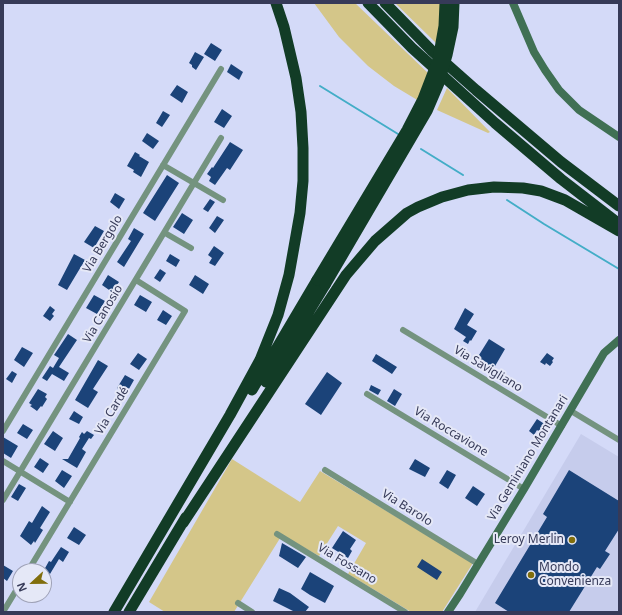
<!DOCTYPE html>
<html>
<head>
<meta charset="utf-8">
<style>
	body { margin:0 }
	#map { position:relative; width:622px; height:615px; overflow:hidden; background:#d4daf8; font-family:"Noto Sans",sans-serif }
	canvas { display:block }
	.frame { position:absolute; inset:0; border:4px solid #363a58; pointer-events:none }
	.north { position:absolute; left:12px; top:563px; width:40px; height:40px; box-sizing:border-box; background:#e5e8f7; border:1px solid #9fa2b7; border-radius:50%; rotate:248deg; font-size:11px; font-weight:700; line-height:16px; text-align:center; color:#363a58 }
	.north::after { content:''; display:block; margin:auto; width:14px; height:18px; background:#816e0c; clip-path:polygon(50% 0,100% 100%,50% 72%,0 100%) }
</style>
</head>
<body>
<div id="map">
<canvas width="622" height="615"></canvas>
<div class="frame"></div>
<div class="north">N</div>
</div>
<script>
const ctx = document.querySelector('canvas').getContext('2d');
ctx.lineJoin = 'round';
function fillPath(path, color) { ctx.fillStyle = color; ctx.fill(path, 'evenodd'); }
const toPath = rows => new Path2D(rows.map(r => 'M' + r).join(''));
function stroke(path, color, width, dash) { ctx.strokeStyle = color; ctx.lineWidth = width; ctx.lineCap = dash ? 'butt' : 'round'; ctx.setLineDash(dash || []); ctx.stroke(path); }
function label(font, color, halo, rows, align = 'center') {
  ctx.font = font + ' "Noto Sans",sans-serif'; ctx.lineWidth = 4; ctx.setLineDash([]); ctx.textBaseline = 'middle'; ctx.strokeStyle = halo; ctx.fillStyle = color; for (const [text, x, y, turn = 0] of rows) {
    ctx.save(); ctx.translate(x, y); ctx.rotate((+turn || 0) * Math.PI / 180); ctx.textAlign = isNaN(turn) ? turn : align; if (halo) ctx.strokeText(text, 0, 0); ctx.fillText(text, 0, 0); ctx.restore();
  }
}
fillPath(toPath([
	[581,434,619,457,619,612,475,612]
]), '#c6ccec');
fillPath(toPath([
	[314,3,355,3,429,74,419,101,394,86,368,66,339,37],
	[395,3,443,3,438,46,435,42],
	[447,88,490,132,488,133,437,110],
	[232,459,300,502,320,471,473,563,442,612,411,612,348,574,366,543,338,526,319,556,282,535,234,612,165,612,149,602]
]), '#d4c689');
stroke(toPath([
	[320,86,398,134],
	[421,149,463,175],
	[507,200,544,224,619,269]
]), '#43adc7', 2);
fillPath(toPath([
	[211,43,222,50,215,61,204,54],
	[195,52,204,57,196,70,192,67,192,65,189,63],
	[231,64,243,72,239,80,227,72],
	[177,85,188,92,182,103,170,95],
	[222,109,232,116,224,128,214,122],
	[163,111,170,115,162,127,156,123],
	[147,133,159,141,153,149,142,141],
	[230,142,243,150,230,170,227,168,215,185,209,181,211,177,207,174,212,167,213,168],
	[135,152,140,155,139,156,149,162,141,177,133,172,134,170,127,166],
	[167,175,179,183,155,221,143,213],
	[115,193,125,199,119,209,110,202],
	[210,199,215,202,208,212,203,209],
	[182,213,193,220,184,234,173,227],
	[217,216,224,220,215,233,209,228],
	[95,226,104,231,94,248,84,242],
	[134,228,144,234,124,267,117,262,131,241,128,239],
	[214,246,224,253,215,266,209,263,212,258,208,255],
	[74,254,85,260,67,290,58,285],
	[170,254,180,260,176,267,166,261],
	[160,269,166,273,160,282,154,278],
	[108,275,119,282,112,292,102,285],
	[195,275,209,284,203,294,189,285],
	[94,295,105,301,97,314,86,308],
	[140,295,152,302,146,312,134,305],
	[50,306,55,310,52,314,54,316,50,321,43,316],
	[465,308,474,314,467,325,477,331,471,341,470,340,468,344,463,341,466,337,454,329],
	[163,310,172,316,166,325,157,320],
	[68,334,77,340,59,367,69,373,64,381,52,374,47,381,42,378,50,366,53,368,59,358,54,355],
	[489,339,505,349,491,373,474,363],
	[22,347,33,353,24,367,14,360],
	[138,353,147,359,139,370,130,364],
	[547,353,554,358,552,361,553,362,550,366,546,363,545,365,540,362],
	[376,354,397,367,392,374,372,361],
	[98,360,108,366,93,389,98,392,88,408,75,400],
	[12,371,17,374,12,383,6,379],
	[327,372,342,383,321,415,305,404],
	[125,375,134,380,126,394,117,388],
	[371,385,381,390,378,395,369,390],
	[38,389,47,394,45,397,47,399,42,407,41,406,37,411,30,406,32,405,29,403],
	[394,389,402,394,395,406,387,401],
	[74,411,83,417,79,424,69,419],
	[537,419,546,425,541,433,537,430,534,435,529,431],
	[23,424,33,430,27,439,17,433],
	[53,431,63,438,55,451,44,444],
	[87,431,94,435,91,439,89,438,82,449,86,452,77,468,62,459,68,459,80,438,79,437,82,432,84,434],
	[3,437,18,446,11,458,3,453],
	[40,458,49,464,43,473,34,467],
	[415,459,430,468,425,477,409,469],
	[62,470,72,476,64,488,55,481],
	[447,470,456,475,448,489,439,483],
	[569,470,619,501,619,529,605,551,610,554,600,569,597,567,569,612,509,612,495,603,547,517,543,514],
	[19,484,26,488,18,501,11,497],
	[473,486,485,494,477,506,465,498],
	[42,506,50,512,40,528,43,530,35,543,34,541,31,545,20,536,29,521,32,523],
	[74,527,86,535,79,545,67,538],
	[343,531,356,540,350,549,352,551,348,558,332,548],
	[282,543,306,557,298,568,279,556],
	[61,547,69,552,63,562,59,559,50,574,44,570,49,561,51,562],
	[422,559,442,572,437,580,417,567],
	[3,565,13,571,7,581,3,578],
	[310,572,334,586,325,603,310,595,301,589],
	[279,588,290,593,309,607,305,612,295,612,273,601]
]), '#1b4379');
stroke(toPath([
	[163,165,223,200],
	[165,233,191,248],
	[403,330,562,426],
	[367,394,524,489],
	[571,411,619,440],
	[3,431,221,69],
	[3,461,70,502],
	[325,470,478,564],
	[3,500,221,138],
	[277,534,405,612],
	[28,571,185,311,136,280],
	[238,603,252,612],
	[3,612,20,584]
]), '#74937f', 6);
stroke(toPath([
	[513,3,534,52,545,70,559,90,579,110,619,137],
	[448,612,460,594,524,489,604,353,619,340]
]), '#407054', 8);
stroke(toPath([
	[368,3,412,48,495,123,561,179,619,224],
	[385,3,432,51,476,90,561,162,619,206],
	[266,382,325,285],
	[252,390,317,280],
	[183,523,346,275,375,241,407,213,418,207,442,197,468,190,494,187,523,188,541,191,565,200,619,231],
	[114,612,230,415,260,360,278,315,289,275,300,213,303,181,303,148,301,112,296,78,284,27,276,3],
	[129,612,186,517]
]), '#123c26', 11);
stroke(toPath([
	[317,280,407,130,423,99,438,60,444,26,445,3],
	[325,285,427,111,439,83,447,55,453,27,454,3]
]), '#123c26', 11);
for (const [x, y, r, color] of [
	[572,540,4,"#816e0c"],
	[531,575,4,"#816e0c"]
]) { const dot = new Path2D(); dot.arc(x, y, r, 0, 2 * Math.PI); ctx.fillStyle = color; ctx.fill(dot); stroke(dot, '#e5e8f7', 1.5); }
label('12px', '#363a58', '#e5e8f7', [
	["Via Bergolo",103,244,-59],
	["Via Canosio",103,314,-59],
	["Via Savigliano",488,369,31],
	["Via Cardé",112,411,-59],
	["Via Roccavione",451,432,31],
	["Via Geminiano Montanari",528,458,-59],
	["Via Barolo",407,508,32],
	["Via Fossano",347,564,31]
]);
label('12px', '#363a58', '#e5e8f7', [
	["Leroy Merlin",564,540],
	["Mondo",539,568,"left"],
	["Convenienza",539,582,"left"]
], 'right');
</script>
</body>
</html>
